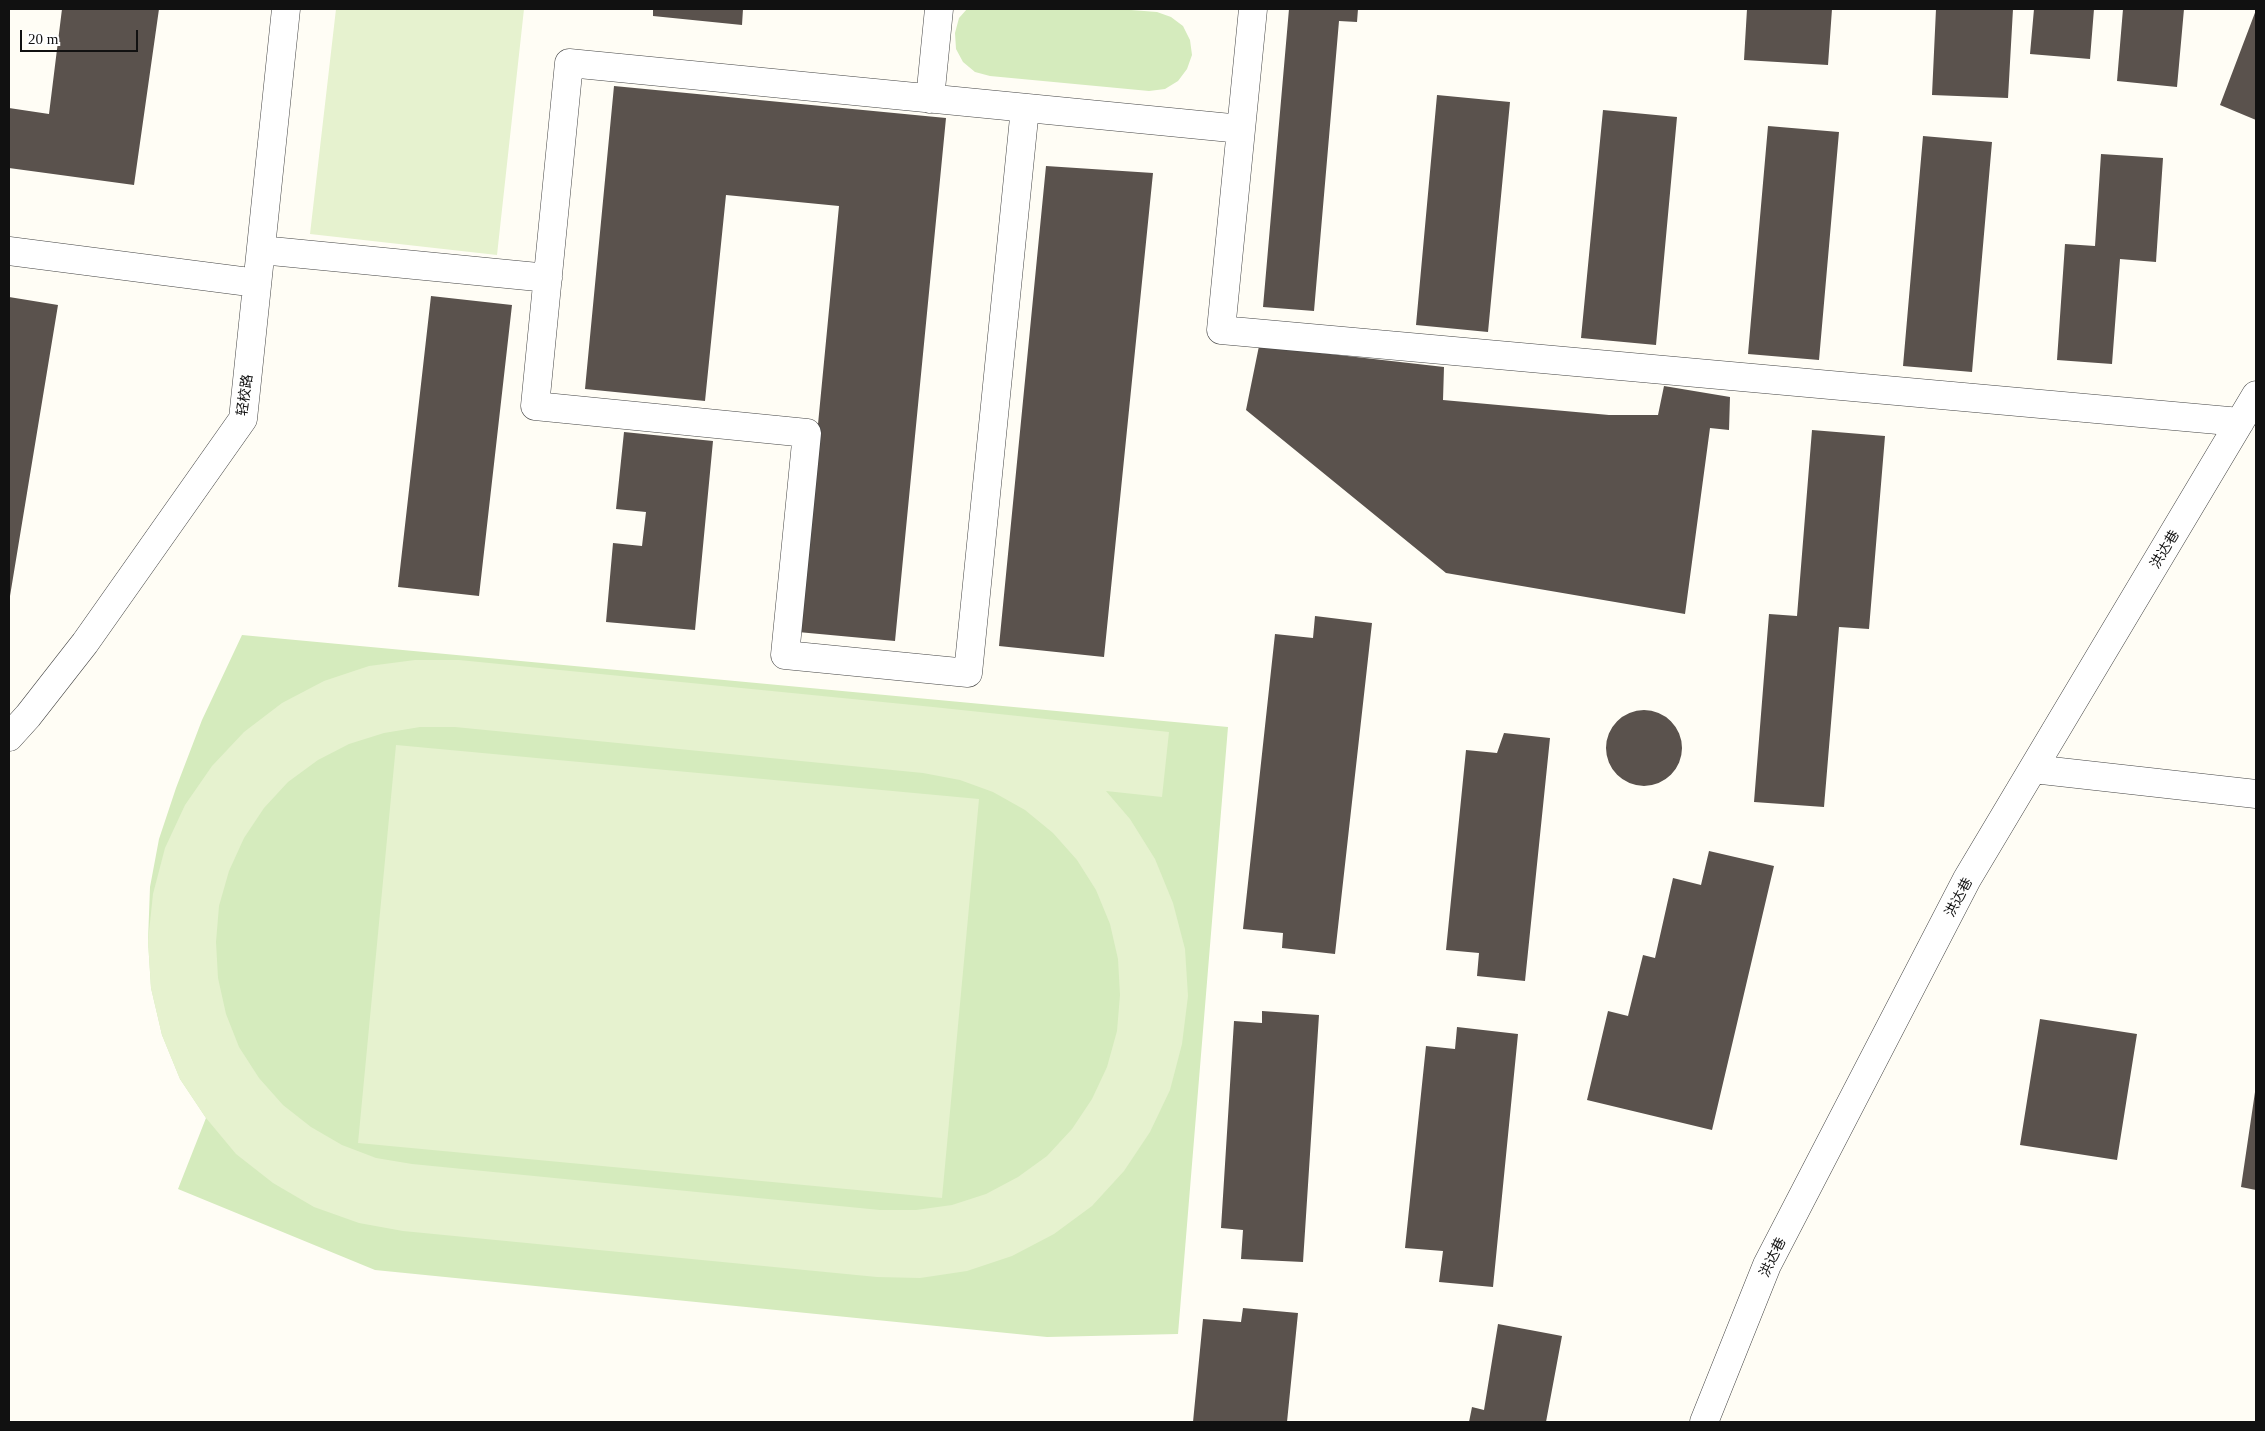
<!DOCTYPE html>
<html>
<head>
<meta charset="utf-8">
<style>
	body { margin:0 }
	#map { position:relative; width:2265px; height:1431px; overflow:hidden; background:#fffdf5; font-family:Georgia,serif }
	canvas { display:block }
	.frame { position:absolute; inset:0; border:10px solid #111; pointer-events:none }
	.scale { position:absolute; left:20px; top:30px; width:118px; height:22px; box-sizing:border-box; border:2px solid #111; border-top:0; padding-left:6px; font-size:15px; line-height:18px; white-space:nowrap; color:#111; -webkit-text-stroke:4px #fff; paint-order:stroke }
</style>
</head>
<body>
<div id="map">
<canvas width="2265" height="1431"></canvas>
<div class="frame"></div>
<div class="scale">20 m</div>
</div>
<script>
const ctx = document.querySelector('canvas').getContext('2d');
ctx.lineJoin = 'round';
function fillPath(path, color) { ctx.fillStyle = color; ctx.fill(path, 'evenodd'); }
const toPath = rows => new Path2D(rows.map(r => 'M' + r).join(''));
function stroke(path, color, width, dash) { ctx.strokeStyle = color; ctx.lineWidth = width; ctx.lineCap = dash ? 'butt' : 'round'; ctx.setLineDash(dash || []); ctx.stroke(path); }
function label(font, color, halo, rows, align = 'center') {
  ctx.font = font + ' Georgia,"Noto Sans SC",serif'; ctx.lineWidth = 5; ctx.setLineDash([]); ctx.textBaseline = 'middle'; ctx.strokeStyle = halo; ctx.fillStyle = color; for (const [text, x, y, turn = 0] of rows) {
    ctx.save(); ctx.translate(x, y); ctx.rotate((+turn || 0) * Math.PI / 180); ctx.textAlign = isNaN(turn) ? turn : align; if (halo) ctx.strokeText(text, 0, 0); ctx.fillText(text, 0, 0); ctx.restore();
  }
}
fillPath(toPath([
	[967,9,1118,9,1157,12,1171,17,1183,26,1190,40,1192,55,1187,69,1178,81,1165,89,1149,91,990,76,975,72,963,62,956,49,955,33,959,18],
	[242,635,1228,727,1178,1334,1047,1337,375,1270,178,1189,206,1118,180,1079,162,1035,151,988,148,941,150,887,159,839,176,788,202,720]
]), '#d5ebbd');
fillPath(toPath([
	[336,9,524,9,497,255,310,234],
	[415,660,459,660,933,707,1169,732,1162,797,1106,791,1130,819,1155,859,1173,903,1185,949,1188,996,1182,1044,1170,1090,1150,1132,1124,1171,1092,1206,1054,1234,1012,1256,967,1271,920,1278,877,1277,403,1231,359,1223,314,1207,273,1183,236,1154,206,1118,180,1079,162,1035,151,988,148,941,153,894,165,848,185,805,212,766,244,732,282,703,324,681,369,666],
	[420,727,455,727,923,773,960,780,993,792,1025,810,1053,833,1077,860,1096,890,1110,924,1118,959,1120,995,1117,1031,1107,1067,1092,1099,1072,1129,1047,1156,1018,1177,986,1194,952,1205,916,1210,880,1210,412,1164,376,1158,342,1145,311,1127,283,1105,259,1078,239,1047,226,1014,218,978,216,942,219,906,229,871,244,838,264,808,288,782,318,760,349,744,384,733],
	[396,745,979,799,942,1198,358,1143]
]), '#e6f2cf');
fillPath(toPath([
	[62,9,159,9,134,185,9,168,9,108,49,114],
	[653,9,743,9,742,25,653,16],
	[1289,9,1358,9,1357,22,1339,21,1314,311,1263,307],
	[1747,9,1832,9,1828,65,1744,60],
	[1936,9,2013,9,2008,98,1932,95],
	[2034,9,2094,9,2090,59,2030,54],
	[2123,9,2184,9,2177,87,2117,81],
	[2256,10,2256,120,2220,105],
	[614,86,946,118,895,641,798,632,839,206,726,195,705,401,585,389],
	[1437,95,1510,102,1488,332,1416,325],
	[1603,110,1677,117,1656,345,1581,338],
	[1768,126,1839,132,1819,360,1748,354],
	[1923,136,1992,142,1972,372,1903,366],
	[2101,154,2163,158,2156,262,2120,259,2112,364,2057,360,2065,244,2095,246],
	[1046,166,1153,173,1104,657,999,646],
	[431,296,512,305,479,596,398,587],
	[9,297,58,305,10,596,9,596],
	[1259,346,1444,367,1443,400,1609,415,1658,415,1664,386,1730,397,1729,430,1710,428,1685,614,1446,573,1246,410],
	[1812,430,1885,436,1869,629,1839,627,1824,807,1754,802,1769,614,1797,616],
	[624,432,713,441,695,630,606,622,613,543,642,546,646,512,616,509],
	[1315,616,1372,623,1335,954,1282,948,1283,933,1243,929,1275,634,1313,638],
	'1606 748a38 38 0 1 1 76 0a38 38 0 1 1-76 0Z',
	[1504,733,1550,738,1525,981,1477,976,1479,953,1446,950,1466,750,1497,753],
	[1709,851,1774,866,1712,1130,1587,1100,1608,1011,1628,1016,1643,955,1655,958,1673,878,1701,885],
	[1262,1011,1319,1015,1303,1262,1241,1259,1243,1230,1221,1228,1234,1021,1262,1023],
	[2040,1019,2137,1034,2117,1160,2020,1145],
	[1457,1027,1518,1034,1493,1287,1439,1282,1443,1251,1405,1248,1426,1046,1455,1049],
	[2255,1092,2256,1092,2256,1190,2241,1187],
	[1243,1308,1298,1313,1287,1422,1193,1422,1203,1319,1241,1322],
	[1498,1324,1562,1336,1546,1422,1469,1422,1472,1407,1484,1410]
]), '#5a524d');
const minor = toPath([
	[1253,9,1221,330,2240,422],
	[930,99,939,9],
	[1025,108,968,673,785,655,807,433,535,406,569,63,1241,129],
	[261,250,548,278],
	[9,251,257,283],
	[9,737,28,716,85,643,243,419,286,9],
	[2033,769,2256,794],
	[1704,1422,1767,1265,1967,879,2256,395]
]);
stroke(minor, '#444', 29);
stroke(minor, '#fff', 28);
label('14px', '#111', '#fff', [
	["轻校路",244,395,-82],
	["洪达巷",2164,549,-59],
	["洪达巷",1958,897,-62],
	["洪达巷",1772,1257,-64]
]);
</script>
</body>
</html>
